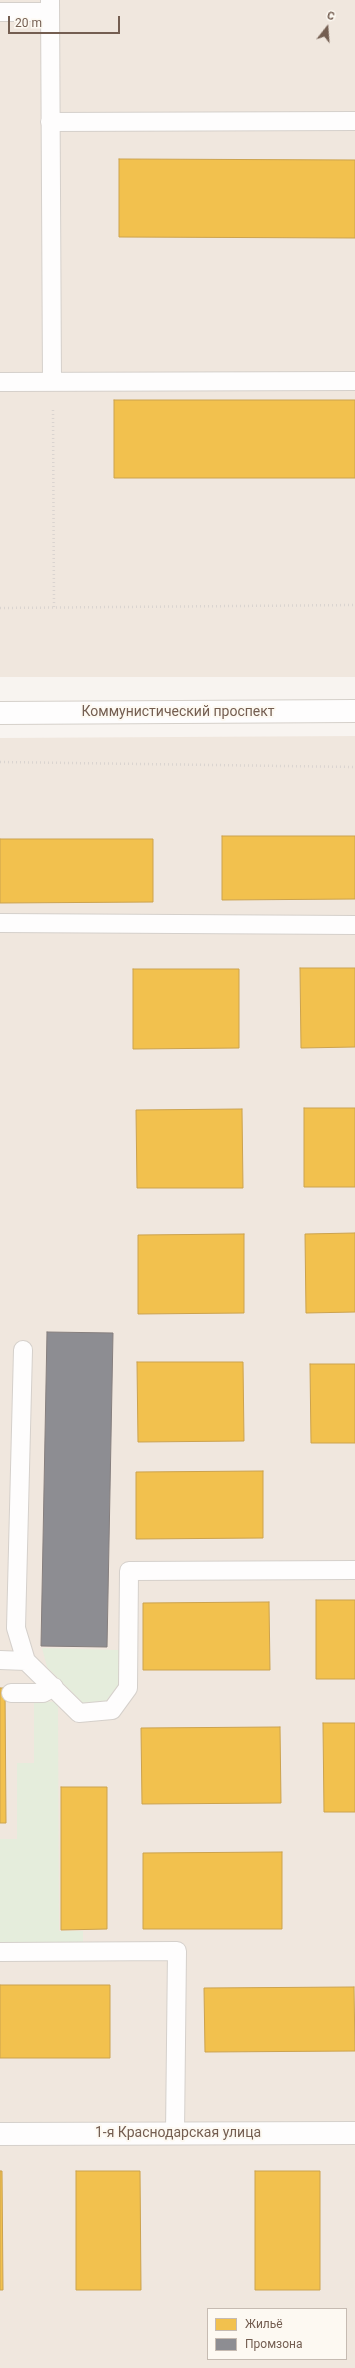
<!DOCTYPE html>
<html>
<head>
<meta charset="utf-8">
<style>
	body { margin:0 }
	#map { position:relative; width:355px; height:2368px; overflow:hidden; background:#f8f4f0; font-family:Roboto,sans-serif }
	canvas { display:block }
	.legend { position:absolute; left:207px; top:2308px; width:140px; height:52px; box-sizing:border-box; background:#fdf9f2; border:1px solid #c6bbb2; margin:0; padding:5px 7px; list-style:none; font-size:12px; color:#745e51 }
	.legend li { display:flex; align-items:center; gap:8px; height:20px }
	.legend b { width:20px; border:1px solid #c6bbb2 }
	.north { position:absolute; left:307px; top:8px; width:40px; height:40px; -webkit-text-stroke:3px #fdf9f2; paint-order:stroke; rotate:17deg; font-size:11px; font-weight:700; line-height:16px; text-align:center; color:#745e51 }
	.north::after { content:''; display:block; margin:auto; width:14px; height:18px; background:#745e51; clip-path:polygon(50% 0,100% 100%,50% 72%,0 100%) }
	.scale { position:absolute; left:8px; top:16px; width:112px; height:18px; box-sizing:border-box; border:2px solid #745e51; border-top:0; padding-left:5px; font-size:12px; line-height:14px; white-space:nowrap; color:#745e51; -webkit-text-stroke:3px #fdf9f2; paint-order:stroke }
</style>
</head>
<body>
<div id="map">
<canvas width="355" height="2368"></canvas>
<ul class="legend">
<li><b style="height:11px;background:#f2c14e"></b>Жильё</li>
<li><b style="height:11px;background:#8d8d92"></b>Промзона</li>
</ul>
<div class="north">С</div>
<div class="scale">20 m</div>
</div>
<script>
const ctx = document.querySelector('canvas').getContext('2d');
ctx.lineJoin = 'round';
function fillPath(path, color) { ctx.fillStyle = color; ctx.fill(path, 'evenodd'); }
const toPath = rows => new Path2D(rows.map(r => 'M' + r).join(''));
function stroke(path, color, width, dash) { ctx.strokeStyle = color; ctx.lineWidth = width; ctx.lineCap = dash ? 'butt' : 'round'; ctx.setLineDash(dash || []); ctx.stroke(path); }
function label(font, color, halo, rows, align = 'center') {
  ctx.font = font + ' Roboto,sans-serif'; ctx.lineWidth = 4; ctx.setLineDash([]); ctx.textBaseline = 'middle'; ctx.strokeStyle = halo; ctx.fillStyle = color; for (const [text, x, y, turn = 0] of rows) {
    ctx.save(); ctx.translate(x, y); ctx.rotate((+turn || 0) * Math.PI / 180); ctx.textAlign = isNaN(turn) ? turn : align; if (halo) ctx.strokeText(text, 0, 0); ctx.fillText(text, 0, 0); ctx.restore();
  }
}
fillPath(toPath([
	[0,0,355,0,355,677,0,677],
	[355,736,355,2368,0,2368,0,738],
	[208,2309,346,2309,346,2359,208,2359]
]), '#f0e7de');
fillPath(toPath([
	[42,1648,120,1650,120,1683,106,1701,83,1703,47,1667],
	[34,1701,58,1702,59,1931,83,1931,83,1942,0,1942,0,1839,17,1839,17,1763,34,1763]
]), '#e5eddc');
const homes = toPath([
	[119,159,355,160,355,238,119,237,119,159],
	[114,400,355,400,355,478,114,478,114,400],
	[222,836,355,836,355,899,222,900,222,836],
	[0,839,153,839,153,902,0,903,0,839],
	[300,968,355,968,355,1047,301,1048,300,968],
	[133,969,239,969,239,1048,133,1049,133,969],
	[304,1108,355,1108,355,1187,304,1187,304,1108],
	[242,1109,243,1188,137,1188,136,1110,242,1109],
	[355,1233,355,1312,306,1313,305,1234,355,1233],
	[244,1234,244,1313,138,1314,138,1235,244,1234],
	[137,1362,243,1362,244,1441,138,1442,137,1362],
	[310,1364,355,1364,355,1443,311,1443,310,1364],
	[263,1471,263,1538,136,1539,136,1472,263,1471],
	[316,1600,355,1600,355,1679,316,1679,316,1600],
	[269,1602,270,1670,143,1670,143,1603,269,1602],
	[0,1688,5,1688,6,1823,0,1823,0,1688],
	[323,1723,355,1723,355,1812,324,1812,323,1723],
	[280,1727,281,1803,142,1804,141,1728,280,1727],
	[61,1787,107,1787,107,1929,61,1930,61,1787],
	[282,1852,282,1929,143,1929,143,1853,282,1852],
	[0,1985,110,1985,110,2058,0,2058,0,1985],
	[354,1987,355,2051,205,2052,204,1988,354,1987],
	[0,2171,2,2171,3,2290,0,2290,0,2171],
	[76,2171,140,2171,141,2290,76,2290,76,2171],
	[255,2171,320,2171,320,2290,255,2290,255,2171]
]);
fillPath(homes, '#f2c14e');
stroke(homes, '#cca34f', 1);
const industry = toPath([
	[47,1332,113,1333,107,1647,41,1646,47,1332]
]);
fillPath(industry, '#8d8d92');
stroke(industry, '#867f7e', 1);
const service = toPath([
	[50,0,52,382],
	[0,12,50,12],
	[50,122,355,121],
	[0,382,355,381],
	[0,923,355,925],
	[23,1350,16,1628,26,1661,79,1713,112,1710,128,1688,129,1571,355,1570],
	[0,1660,26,1661],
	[11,1693,43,1693,54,1687],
	[0,1952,177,1951,175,2133]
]);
const minor = toPath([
	[0,2134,355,2133]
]);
const secondary = toPath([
	[0,713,355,711]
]);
stroke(service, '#d5d0cb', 20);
stroke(minor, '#d5d0cb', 24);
stroke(secondary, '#d5d0ca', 24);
stroke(toPath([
	[53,410,54,608],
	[0,608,355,605],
	[0,762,355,767]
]), '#dad4d0', 2.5, [1, 3]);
stroke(service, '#fefdfd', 18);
stroke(minor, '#fefdfd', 22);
stroke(secondary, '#fefdfd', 22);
label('14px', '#745e51', '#fdf9f2', [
	["Коммунистический проспект",178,712],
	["1-я Краснодарская улица",178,2133]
]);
</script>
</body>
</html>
